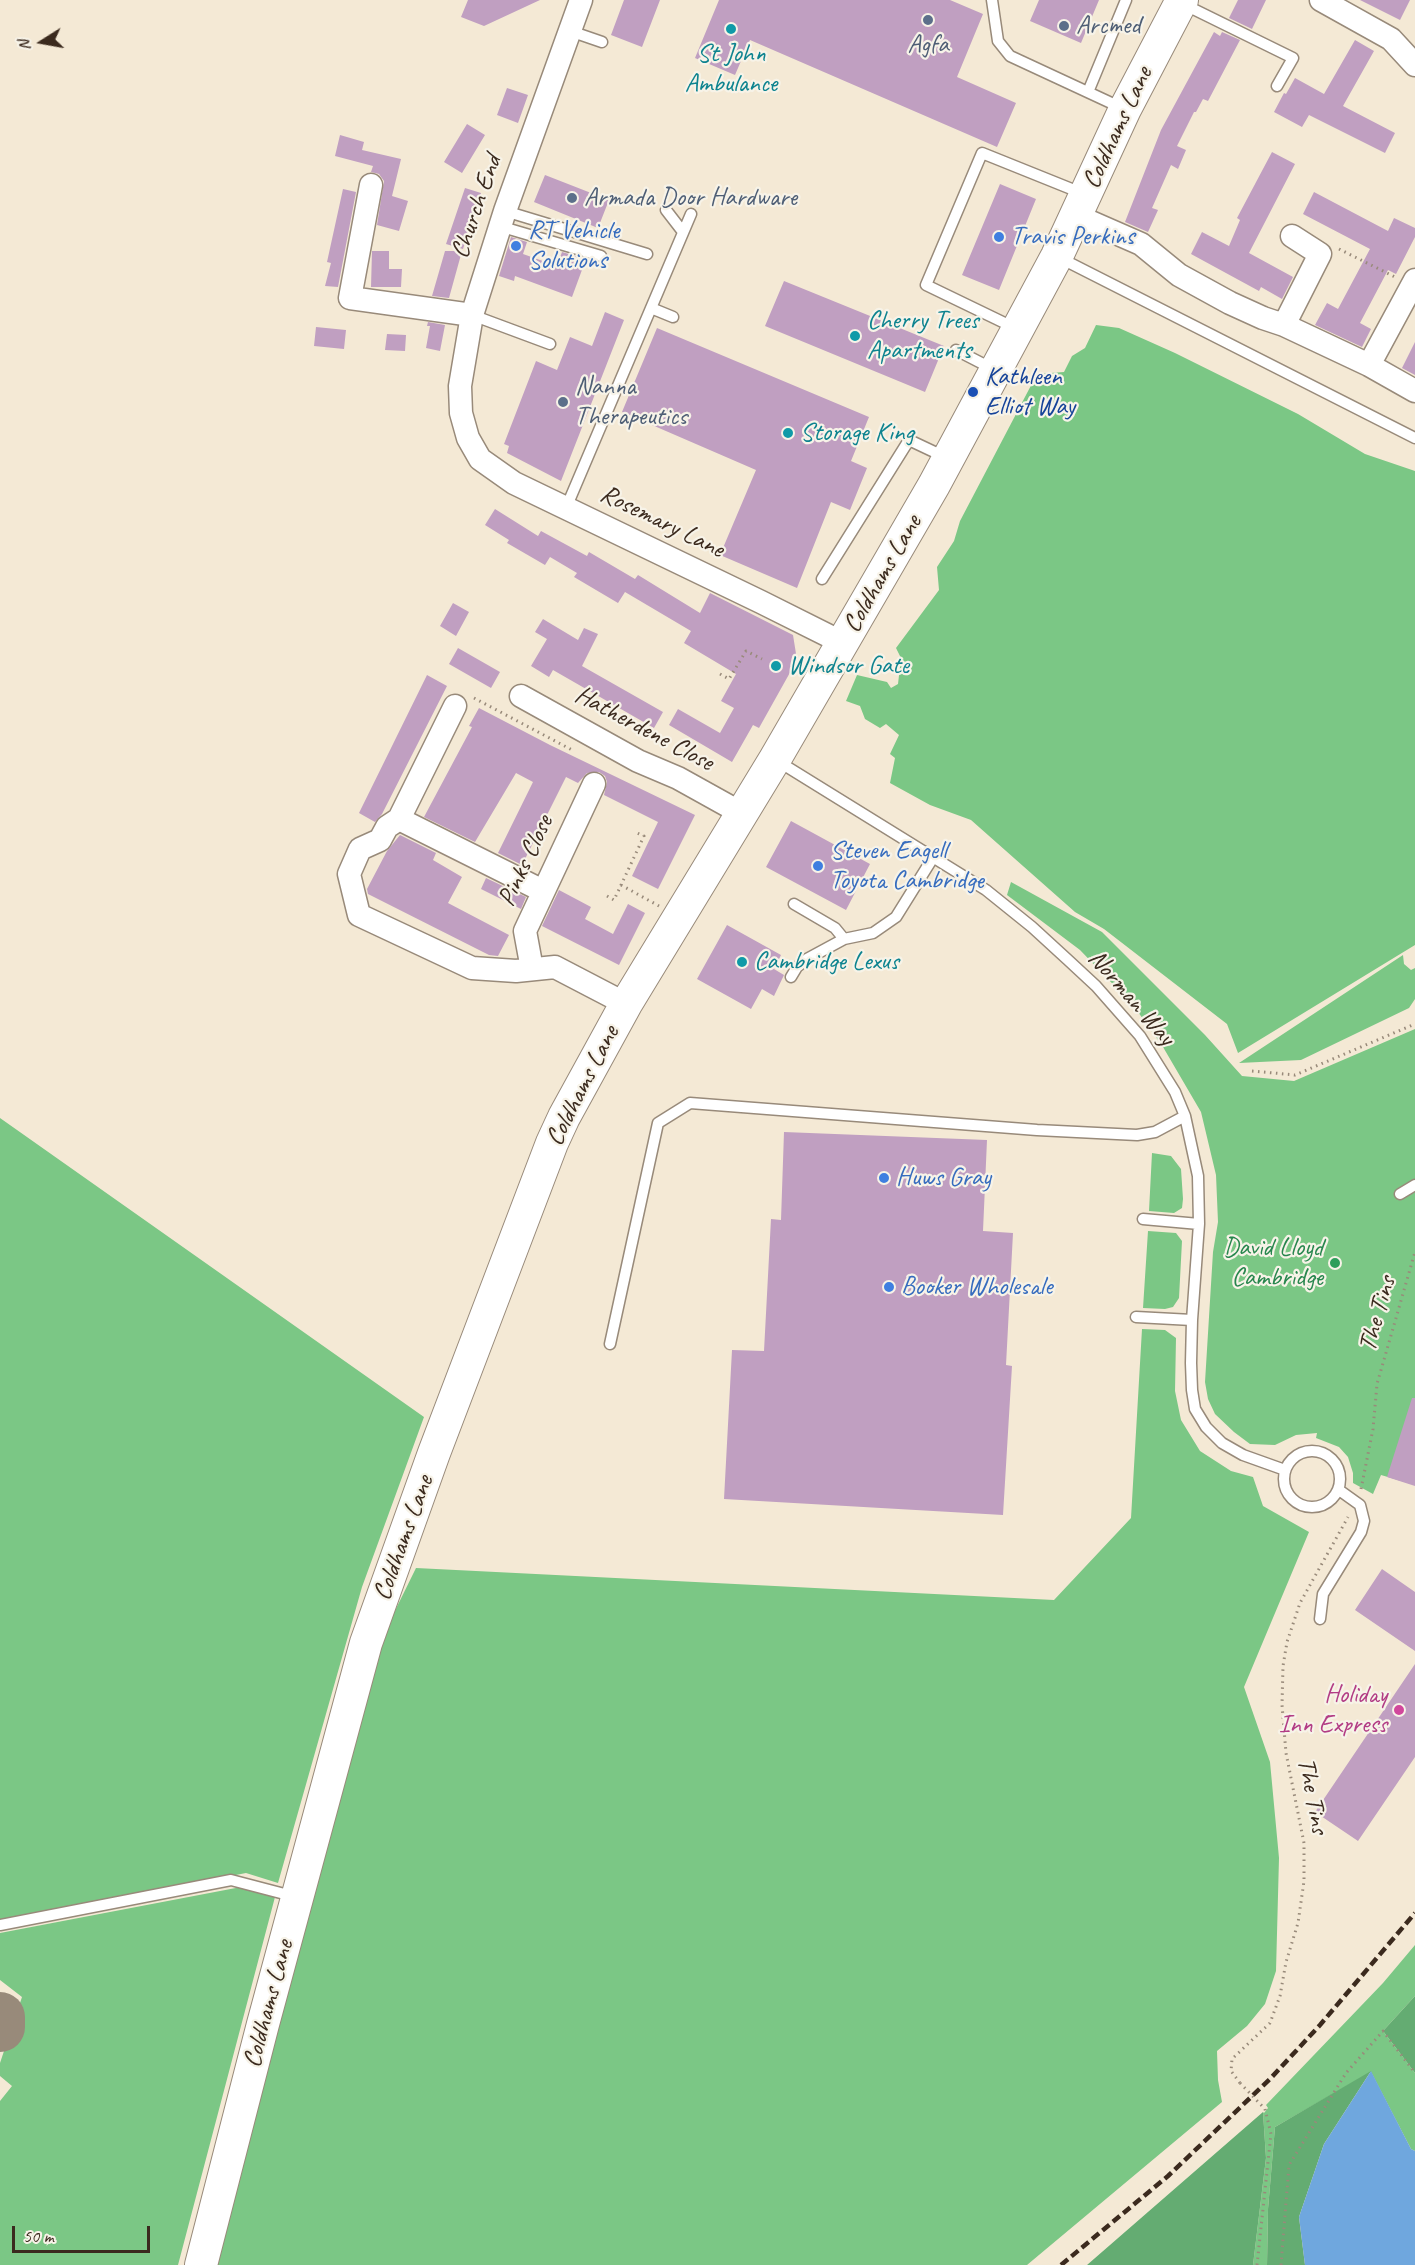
<!DOCTYPE html>
<html>
<head>
<meta charset="utf-8">
<style>
	body { margin:0 }
	#map { position:relative; width:1415px; height:2265px; overflow:hidden; background:#f4e9d5; font-family:Caveat,sans-serif }
	canvas { display:block }
	.north { position:absolute; left:12px; top:12px; width:60px; height:60px; -webkit-text-stroke:4px #f7f3e8; paint-order:stroke; rotate:259deg; font-size:16px; font-weight:700; line-height:24px; text-align:center; color:#3b2a1e }
	.north::after { content:''; display:block; margin:auto; width:21px; height:27px; background:#3b2a1e; clip-path:polygon(50% 0,100% 100%,50% 72%,0 100%) }
	.scale { position:absolute; left:12px; top:2226px; width:138px; height:27px; box-sizing:border-box; border:3px solid #3b2a1e; border-top:0; padding-left:8px; font-size:18px; line-height:21px; white-space:nowrap; color:#3b2a1e; -webkit-text-stroke:4px #f7f3e8; paint-order:stroke }
</style>
</head>
<body>
<div id="map">
<canvas width="1415" height="2265"></canvas>
<div class="north">N</div>
<div class="scale">50 m</div>
</div>
<script>
const ctx = document.querySelector('canvas').getContext('2d');
ctx.lineJoin = 'round';
function fillPath(path, color) { ctx.fillStyle = color; ctx.fill(path, 'evenodd'); }
const toPath = rows => new Path2D(rows.map(r => 'M' + r).join(''));
function stroke(path, color, width, dash) { ctx.strokeStyle = color; ctx.lineWidth = width; ctx.lineCap = dash ? 'butt' : 'round'; ctx.setLineDash(dash || []); ctx.stroke(path); }
function label(font, color, halo, rows, align = 'center') {
  ctx.font = font + ' Caveat,sans-serif'; ctx.lineWidth = 4.5; ctx.setLineDash([]); ctx.textBaseline = 'middle'; ctx.strokeStyle = halo; ctx.fillStyle = color; for (const [text, x, y, turn = 0] of rows) {
    ctx.save(); ctx.translate(x, y); ctx.rotate((+turn || 0) * Math.PI / 180); ctx.textAlign = isNaN(turn) ? turn : align; if (halo) ctx.strokeText(text, 0, 0); ctx.fillText(text, 0, 0); ctx.restore();
  }
}
fillPath(toPath([
	[1096,325,1119,328,1175,353,1298,414,1365,454,1415,471,1415,945,1238,1053,1227,1024,1104,929,1075,912,971,820,930,805,890,783,895,758,890,754,899,735,886,724,880,728,865,719,860,706,846,701,857,675,887,682,891,688,898,684,901,658,896,648,939,590,937,567,954,541,960,521,1037,374,1064,372,1072,356,1085,348],
	[1011,882,1102,932,1205,1035,1242,1076,1294,1081,1415,1029,1415,1485,1381,1475,1373,1494,1353,1483,1353,1473,1348,1457,1339,1447,1316,1438,1317,1433,1296,1435,1275,1445,1250,1444,1234,1432,1215,1414,1208,1399,1205,1382,1213,1252,1218,1222,1216,1175,1201,1112,1163,1047,1133,1005,1080,950,1007,895],
	[1403,955,1404,964,1411,970,1415,968,1415,999,1409,1008,1301,1060,1239,1063],
	[0,1118,424,1417,362,1587,278,1883,246,1873,0,1921],
	[1152,1153,1171,1156,1181,1169,1183,1199,1182,1208,1174,1213,1149,1211],
	[1148,1231,1176,1233,1182,1241,1179,1298,1173,1307,1165,1309,1143,1308],
	[1142,1329,1165,1330,1176,1338,1175,1391,1181,1420,1200,1451,1231,1471,1253,1477,1263,1506,1309,1532,1244,1687,1270,1762,1279,1858,1276,1971,1265,2004,1247,2026,1217,2051,1218,2080,1222,2102,1027,2265,214,2265,385,1631,416,1568,1054,1600,1131,1518],
	[241,1887,275,1897,178,2265,0,2265,0,2101,12,2086,0,2076,0,2063,22,1997,0,1980,0,1933],
	[1415,1945,1415,1996,1383,2031,1415,2073,1415,2151,1411,2149,1371,2072,1275,2127,1268,2209,1267,2265,1253,2265,1266,2158,1263,2112,1264,2113,1268,2108,1266,2105,1383,1983]
]), '#7bc785');
fillPath(toPath([
	[1415,1996,1415,2073,1383,2031],
	[1371,2071,1324,2144,1299,2217,1305,2265,1267,2265,1268,2209,1275,2127],
	[1263,2112,1266,2158,1253,2265,1087,2265]
]), '#64ac72');
fillPath(toPath([
	[1371,2071,1411,2149,1415,2151,1415,2265,1305,2265,1299,2217,1324,2144]
]), '#6fa7de');
stroke(toPath([
	[0,2017,0,2027]
]), '#988a7a', 50);
fillPath(toPath([
	[468,0,540,0,484,26,461,17],
	[624,0,660,0,642,47,611,35],
	[719,0,950,0,983,14,957,77,1016,103,997,147,750,40,735,75,695,58],
	[1039,0,1099,0,1081,43,1030,21],
	[1238,0,1266,0,1252,29,1229,18],
	[1360,0,1410,0,1400,20],
	[1214,32,1220,36,1222,32,1240,40,1208,101,1203,99,1196,112,1194,112,1177,146,1186,150,1178,169,1171,165,1152,208,1158,210,1148,232,1125,222,1161,130],
	[1355,40,1374,51,1343,106,1395,133,1385,153,1309,115,1302,127,1274,112,1284,93,1286,94,1295,78,1324,94],
	[507,88,528,95,518,123,497,115],
	[467,124,485,135,462,173,444,162],
	[340,135,364,142,362,150,401,159,392,196,408,201,399,231,377,225,384,181,379,174,371,172,373,166,335,156],
	[1272,152,1295,164,1249,253,1293,277,1282,299,1261,287,1259,291,1191,254,1202,232,1229,246,1240,220,1237,218],
	[545,175,609,200,598,228,534,202],
	[1000,184,1036,199,999,290,962,275],
	[465,188,481,193,463,249,446,244],
	[343,189,356,192,338,287,325,286,331,263,327,262],
	[1314,192,1388,231,1394,218,1415,228,1415,237,1396,274,1388,270,1360,323,1371,329,1362,347,1315,325,1327,303,1338,309,1370,249,1303,214],
	[511,237,527,242,523,254,557,266,562,252,586,259,572,297,515,276,514,281,499,276],
	[372,251,389,251,389,269,402,269,401,287,371,287],
	[445,251,462,251,449,298,432,296],
	[784,281,944,346,925,392,765,326],
	[605,312,624,320,561,481,507,453,509,446,504,444,536,361,557,370,570,337,592,346],
	[428,322,445,325,440,351,426,348,430,326,427,326],
	[316,327,346,330,344,349,314,346],
	[657,328,869,417,851,461,867,468,850,510,831,502,797,588,720,555,756,470,622,412],
	[387,334,406,335,405,351,385,350],
	[1415,342,1415,375,1402,368],
	[495,509,538,536,541,531,587,556,589,552,635,579,638,575,700,613,710,593,793,635,797,660,759,728,753,725,732,762,669,725,678,709,720,733,734,708,721,701,736,674,684,643,691,631,625,592,618,603,574,577,577,573,550,557,545,565,507,543,509,540,485,525],
	[453,603,469,612,456,636,440,626],
	[543,619,578,640,584,628,598,634,582,666,663,712,654,728,553,670,549,677,531,666,547,639,535,632],
	[458,648,500,672,491,688,449,664],
	[427,675,447,686,382,814,375,822,359,813],
	[479,708,550,745,695,815,658,889,632,876,658,822,604,795,607,782,605,776,599,772,587,773,578,783,566,777,522,865,498,853,533,782,516,773,475,842,424,817,472,727,469,726],
	[791,821,870,864,846,910,766,867],
	[400,835,436,853,433,860,462,877,448,903,509,935,498,956,489,955,368,894,367,889,387,851],
	[486,878,526,897,521,909,481,889],
	[559,890,591,907,585,919,613,934,628,904,645,913,619,965,542,926],
	[727,925,781,955,774,969,784,975,774,996,762,989,751,1009,697,979],
	[784,1132,987,1140,983,1231,1013,1233,1006,1365,1012,1366,1003,1515,724,1499,732,1350,764,1351,771,1219,781,1220],
	[1412,1398,1415,1398,1415,1486,1387,1477],
	[1382,1569,1415,1592,1415,1651,1355,1610],
	[1415,1664,1415,1757,1358,1841,1315,1812]
]), '#c09fc1');
const lane = toPath([
	[992,0,998,41,1010,56,1122,108],
	[1183,4,1293,58,1277,86],
	[570,31,602,42],
	[1088,92,1126,0],
	[666,210,683,232],
	[505,211,647,254],
	[499,226,601,256],
	[1060,258,1415,438],
	[651,308,673,317],
	[472,315,550,344],
	[1015,328,926,285,982,153,1084,194],
	[956,350,993,369],
	[566,508,691,214],
	[822,579,909,440,945,457],
	[776,760,986,890,1032,927,1068,960,1096,986,1140,1036,1175,1092,1185,1116,1198,1176,1199,1224,1192,1320,1191,1363,1192,1390,1195,1409,1206,1427,1222,1443,1243,1455,1285,1470],
	[794,904,835,928,844,939,873,933,896,917,934,856],
	[791,977,797,967,807,959,844,939],
	[1400,1194,1415,1185],
	[1143,1219,1199,1224],
	[1136,1317,1192,1320],
	[610,1344,658,1123,690,1103,1037,1130,1137,1135,1155,1132,1185,1116],
	'1284 1479a28 28 0 1 1 56 0a28 28 0 1 1-56 0Z',
	[1320,1619,1323,1594,1361,1532,1364,1521,1360,1505,1339,1490],
	[0,1925,231,1880,296,1897]
]);
const street = toPath([
	[581,0,505,211,472,315,460,386,461,413,468,438,480,459,514,483,761,602,843,643],
	[1321,0,1391,39,1415,65],
	[371,185,350,298,472,315],
	[1077,216,1141,244,1179,275,1230,303,1263,318,1284,325,1369,365,1415,391],
	[1284,325,1320,254,1292,236],
	[1369,365,1415,280],
	[521,696,638,761,678,778,741,813],
	[455,706,399,819,543,891],
	[399,819,387,827,380,840,360,849,349,874,359,915,472,968,516,971,555,967,626,1004],
	[532,969,525,931,594,784]
]);
const secondary = toPath([
	[201,2265,263,2024,366,1643,434,1453,552,1143,564,1117,626,1004,775,759,934,485,1057,256,1125,109,1182,0]
]);
stroke(lane, '#988a7a', 13);
stroke(street, '#988a7a', 25);
stroke(secondary, '#988a7a', 34);
stroke(toPath([
	[1339,249,1395,277],
	[720,674,729,679,746,651,762,659],
	[474,698,574,751],
	[621,885,659,906],
	[607,896,614,900,644,836,635,832],
	[1252,1071,1295,1075,1415,1024],
	[1361,1489,1373,1429,1377,1384,1415,1252],
	[1240,2083,1231,2071,1232,2059,1270,2023,1280,1996,1286,1962,1298,1923,1304,1881,1304,1843,1286,1753,1282,1705,1283,1666,1287,1642,1300,1603,1348,1517],
	[1257,2265,1271,2134,1265,2109],
	[1281,2265,1289,2165,1346,2073,1383,2031,1415,2073]
]), '#988a7a', 3, [1.5, 4.5]);
stroke(lane, '#fff', 10);
stroke(street, '#fff', 22);
stroke(secondary, '#fff', 32);
stroke(toPath([
	[1061,2265,1168,2176,1270,2079,1320,2025,1415,1913]
]), '#3b2a1e', 4.5, [9, 4.5]);
stroke(toPath([
	[1240,2083,1265,2109]
]), '#988a7a', 3, [1.5, 4.5]);
for (const [x, y, r, color] of [
	[928,20,6,"#5c6f8a"],
	[1064,26,6,"#5c6f8a"],
	[731,29,6,"#0f9aa8"],
	[572,198,6,"#5c6f8a"],
	[999,237,6,"#3f7fe0"],
	[516,246,6,"#3f7fe0"],
	[855,336,6,"#0f9aa8"],
	[973,392,6,"#1a4fb4"],
	[563,402,6,"#5c6f8a"],
	[788,433,6,"#0f9aa8"],
	[776,666,6,"#0f9aa8"],
	[818,866,6,"#3f7fe0"],
	[742,962,6,"#0f9aa8"],
	[884,1178,6,"#3f7fe0"],
	[1335,1263,6,"#2e9e5b"],
	[889,1287,6,"#3f7fe0"],
	[1399,1710,6,"#d1479c"]
]) { const dot = new Path2D(); dot.arc(x, y, r, 0, 2 * Math.PI); ctx.fillStyle = color; ctx.fill(dot); stroke(dot, '#f7f3e8', 2); }
label('26px', '#4e5e75', '#f7f3e8', [
	["Arcmed",1076,26],
	["Agfa",928,45,"center"],
	["Armada Door Hardware",584,198],
	["Nanna",575,387],
	["Therapeutics",575,417]
], 'left');
label('26px', '#0d838f', '#f7f3e8', [
	["St John",731,54,"center"],
	["Ambulance",731,84,"center"],
	["Cherry Trees",867,321],
	["Apartments",867,351],
	["Storage King",800,433],
	["Windsor Gate",788,666],
	["Cambridge Lexus",754,962]
], 'left');
label('26px', '#3b2a1e', '#f7f3e8', [
	["Coldhams Lane",1118,128,-65],
	["Church End",477,207,-71],
	["Rosemary Lane",662,522,26],
	["Coldhams Lane",883,574,-60],
	["Hatherdene Close",644,729,28],
	["Pinks Close",526,861,-65],
	["Norman Way",1131,998,49],
	["Coldhams Lane",583,1086,-63],
	["The Tins",1378,1314,-74],
	["Coldhams Lane",404,1538,-70],
	["The Tins",1312,1796,79],
	["Coldhams Lane",269,2004,-75]
]);
label('26px', '#366cbe', '#f7f3e8', [
	["RT Vehicle",528,231],
	["Solutions",528,261],
	["Travis Perkins",1011,237],
	["Steven Eagell",830,851],
	["Toyota Cambridge",830,881],
	["Huws Gray",896,1178],
	["Booker Wholesale",901,1287]
], 'left');
label('26px', '#164399', '#f7f3e8', [
	["Kathleen",985,377],
	["Elliot Way",985,407]
], 'left');
label('26px', '#27864d', '#f7f3e8', [
	["David Lloyd",1323,1248],
	["Cambridge",1323,1278]
], 'right');
label('26px', '#b23c85', '#f7f3e8', [
	["Holiday",1387,1695],
	["Inn Express",1387,1725]
], 'right');
</script>
</body>
</html>
